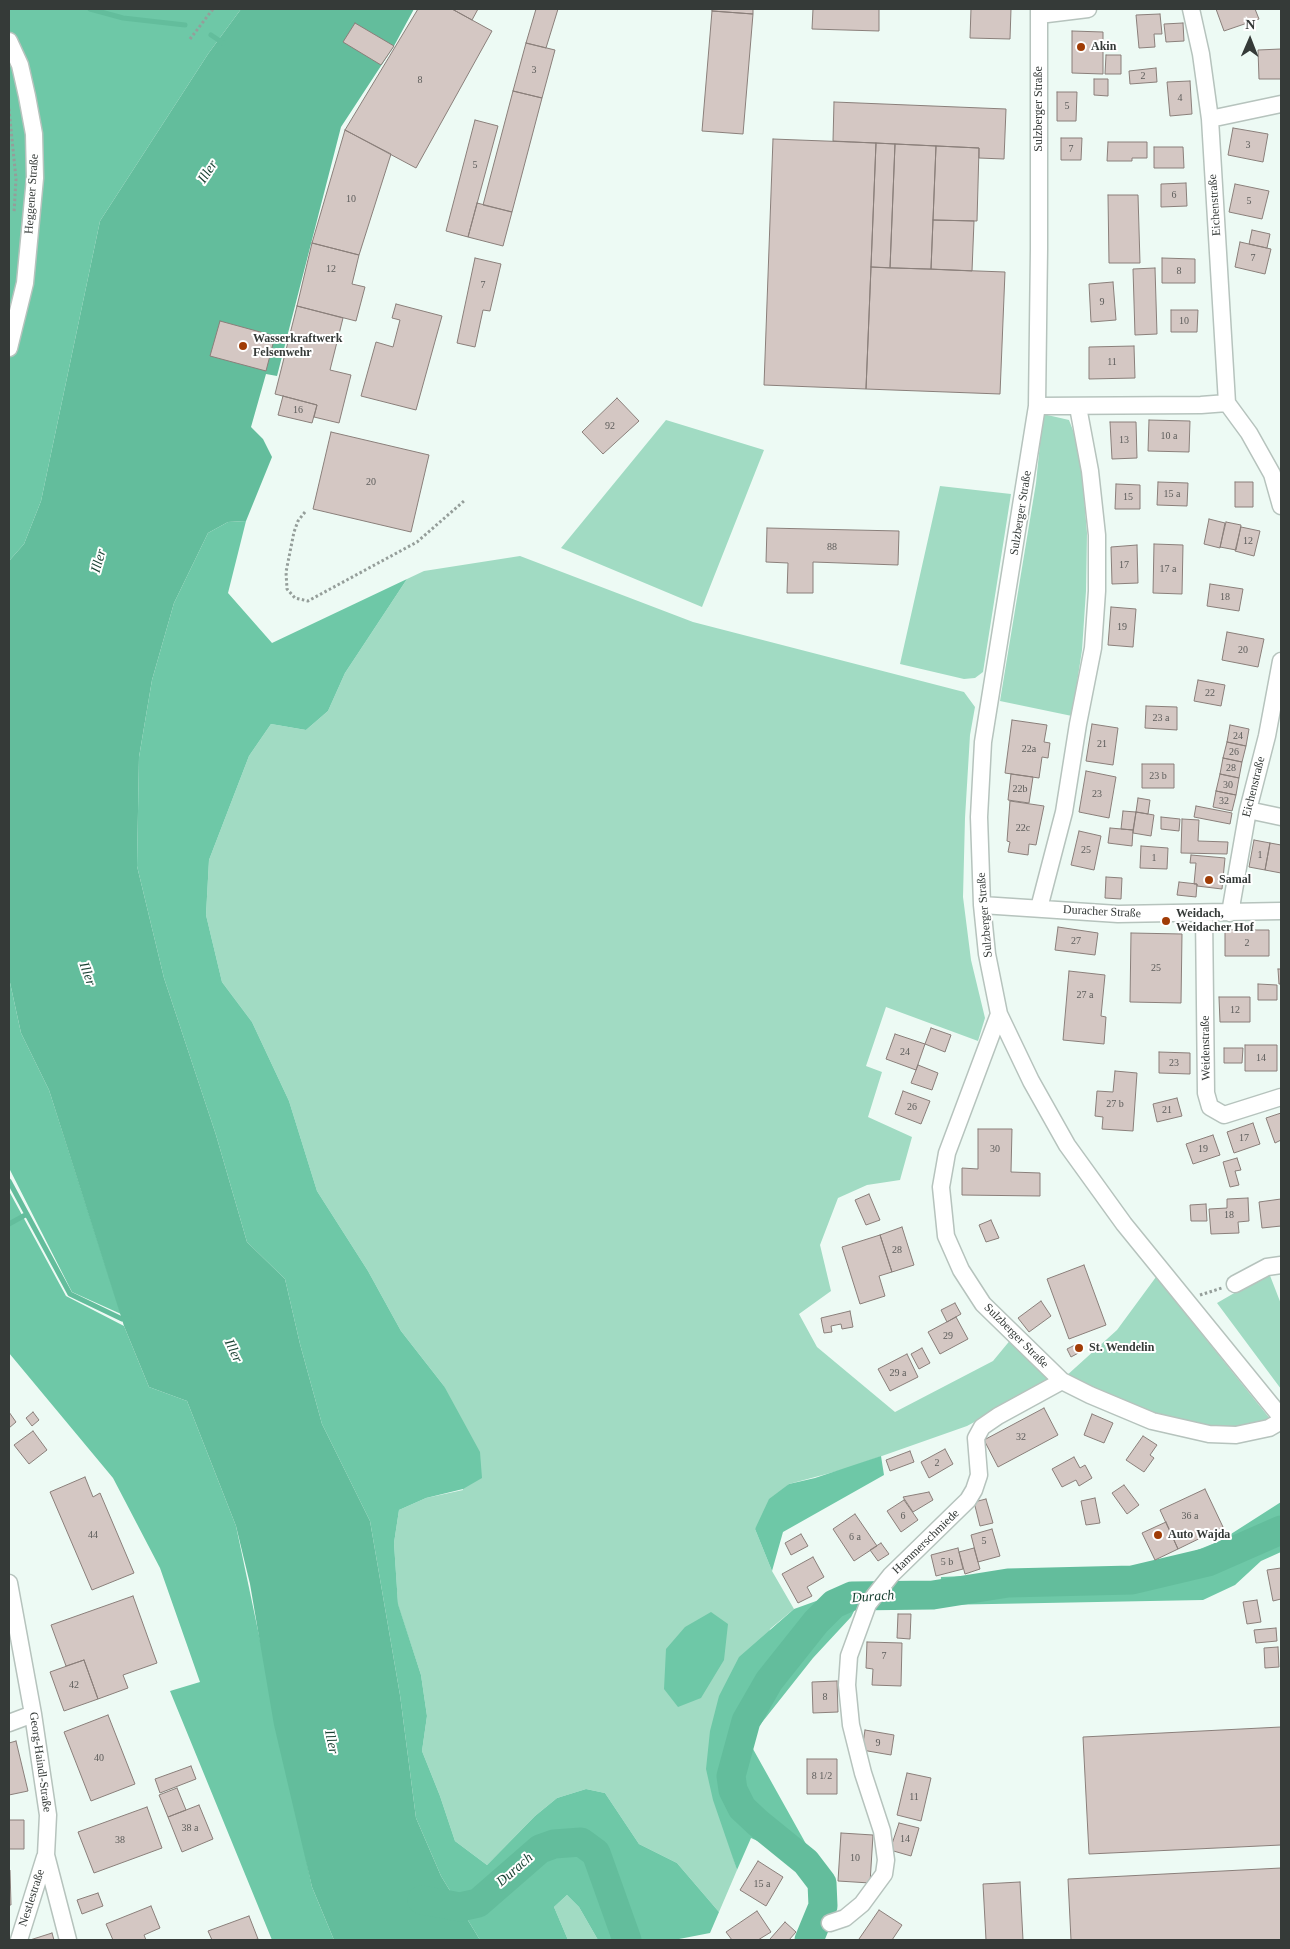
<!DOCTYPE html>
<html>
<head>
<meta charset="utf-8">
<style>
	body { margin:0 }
	#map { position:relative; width:1290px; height:1949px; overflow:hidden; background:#edfaf4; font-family:"Times New Roman",serif }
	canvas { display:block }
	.frame { position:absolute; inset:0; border:10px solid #353a38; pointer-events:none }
	.north { position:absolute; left:1225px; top:15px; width:50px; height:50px; -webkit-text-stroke:4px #fff; paint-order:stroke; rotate:1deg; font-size:14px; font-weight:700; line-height:20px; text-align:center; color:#353a38 }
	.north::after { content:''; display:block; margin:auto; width:18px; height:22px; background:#353a38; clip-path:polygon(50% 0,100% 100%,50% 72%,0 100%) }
</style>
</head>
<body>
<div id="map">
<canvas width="1290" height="1949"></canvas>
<div class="frame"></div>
<div class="north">N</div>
</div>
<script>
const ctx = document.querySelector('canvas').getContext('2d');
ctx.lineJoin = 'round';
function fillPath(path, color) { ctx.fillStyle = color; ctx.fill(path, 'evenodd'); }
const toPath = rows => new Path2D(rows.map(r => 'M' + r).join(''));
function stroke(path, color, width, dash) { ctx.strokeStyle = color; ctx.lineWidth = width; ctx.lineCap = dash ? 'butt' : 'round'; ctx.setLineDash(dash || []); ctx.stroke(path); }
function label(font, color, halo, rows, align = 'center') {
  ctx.font = font + ' "Times New Roman",serif'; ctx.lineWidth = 4; ctx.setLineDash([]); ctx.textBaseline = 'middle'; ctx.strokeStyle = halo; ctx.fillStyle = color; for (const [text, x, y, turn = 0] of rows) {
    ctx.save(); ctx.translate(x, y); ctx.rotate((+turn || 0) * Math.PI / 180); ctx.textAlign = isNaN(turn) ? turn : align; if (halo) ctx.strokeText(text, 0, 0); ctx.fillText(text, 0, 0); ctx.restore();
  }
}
fillPath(toPath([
	[1043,414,1069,420,1074,433,1082,471,1087,533,1086,591,1082,650,1072,716,1000,701,1036,483],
	[666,420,764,450,702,607,561,548],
	[940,486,1011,494,983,672,975,678,964,679,900,664],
	[520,556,693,622,964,692,975,707,970,735,965,818,963,897,971,960,985,1018,978,1041,886,1007,866,1066,882,1072,868,1117,912,1137,900,1180,867,1185,838,1198,820,1245,831,1291,799,1314,817,1347,895,1412,993,1361,1012,1338,1054,1379,967,1426,845,1469,789,1484,755,1529,772,1571,794,1609,770,1629,727,1837,737,1870,719,1912,677,1863,639,1844,605,1793,586,1789,557,1798,535,1816,487,1865,455,1841,440,1796,422,1751,427,1716,421,1675,398,1605,394,1543,399,1510,426,1498,463,1490,444,1386,401,1331,368,1271,317,1191,289,1101,252,1022,222,982,206,915,209,860,249,756,271,724,306,730,328,711,345,673,407,579,424,571],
	[1269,1273,1281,1304,1281,1389,1217,1303],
	[1156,1277,1271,1420,1253,1427,1210,1429,1152,1417,1065,1377,1117,1330],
	[567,1895,579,1907,598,1940,568,1940,554,1907]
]), '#a1dbc3');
fillPath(toPath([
	[9,9,241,9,208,54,100,221,41,501,24,544,9,561],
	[246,521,228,593,272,643,407,579,345,673,328,711,306,730,271,724,249,756,209,860,206,915,222,982,252,1022,289,1101,317,1191,368,1271,401,1331,444,1386,480,1452,482,1478,463,1489,426,1498,399,1510,394,1543,398,1604,421,1675,427,1716,422,1751,440,1796,455,1841,487,1865,535,1816,557,1798,586,1789,605,1793,639,1844,677,1863,719,1912,710,1933,679,1939,677,1940,598,1940,579,1907,567,1895,554,1907,568,1940,480,1940,441,1876,416,1818,400,1695,370,1521,322,1424,300,1344,285,1279,247,1242,216,1135,164,978,137,866,139,757,152,680,174,603,208,533,228,522],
	[9,978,21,1033,49,1090,121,1314,72,1292,9,1168],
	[9,1191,66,1296,124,1326,149,1387,187,1401,236,1526,312,1887,334,1940,272,1940,170,1691,200,1682,160,1568,113,1478,9,1353],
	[881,1456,884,1475,783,1532,772,1571,755,1529,769,1499,789,1484,815,1478],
	[1281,1502,1281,1552,1261,1561,1235,1585,1203,1600,939,1605,941,1577,1152,1568,1220,1541],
	[869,1582,851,1617,813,1658,748,1740,820,1869,751,1838,737,1870,713,1800,706,1769,710,1731,719,1696,739,1657,794,1609],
	[711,1612,728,1624,724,1660,701,1698,678,1707,664,1689,666,1649,685,1627]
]), '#6ec8a7');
fillPath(toPath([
	[241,9,414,9,394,46,341,127,277,376,266,374,251,427,263,439,272,457,246,521,228,522,208,533,174,603,152,680,139,757,137,866,164,978,216,1135,247,1242,285,1279,300,1344,322,1424,370,1521,400,1695,416,1818,441,1876,480,1940,334,1940,312,1887,274,1725,250,1584,236,1526,187,1401,149,1387,124,1326,49,1090,21,1033,9,978,9,561,24,544,41,501,100,221,208,54]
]), '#63bd9c');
stroke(toPath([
	[90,9,123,18,185,25],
	[211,35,223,43],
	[9,1181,70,1294,122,1319,129,1319],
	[9,1224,27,1214]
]), '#63bd9c', 5);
stroke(toPath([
	[422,1900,460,1907,478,1903,540,1849,554,1844,581,1842,596,1853,627,1940],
	[809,1940,823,1906,822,1883,806,1862,758,1823,742,1808,733,1790,731,1776,746,1721,769,1681,816,1622,834,1604,852,1596,933,1595,1008,1583,1132,1580,1208,1562,1281,1530]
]), '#63bd9c', 29);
const building = toPath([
	[418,9,452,9,492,31,416,168,345,130,418,9],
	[452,9,478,9,472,20,452,9],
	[536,9,558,9,546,48,526,43,536,9],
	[712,9,753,9,753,14,712,11,712,9],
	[813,9,879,9,879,31,812,29,813,9],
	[971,9,1011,9,1010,39,970,38,971,9],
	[1216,9,1255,9,1259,19,1224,31,1216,9],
	[712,11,753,14,743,134,702,131,712,11],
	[1160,14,1162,34,1154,34,1155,47,1139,48,1136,15,1160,14],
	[355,23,394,46,381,65,343,42,355,23],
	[1183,23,1184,41,1166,42,1164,24,1183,23],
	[1072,31,1103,32,1103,74,1072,73,1072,31],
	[526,43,555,50,542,98,513,91,526,43],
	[1281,49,1281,79,1259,79,1258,50,1281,49],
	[1106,55,1121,55,1121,74,1105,74,1106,55],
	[1156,68,1157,82,1130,84,1129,71,1156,68],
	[1094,79,1108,79,1108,96,1094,95,1094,79],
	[1190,81,1192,114,1170,116,1167,82,1190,81],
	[513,91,542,98,512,212,483,205,513,91],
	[1057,92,1077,92,1076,121,1057,121,1057,92],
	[834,102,1006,109,1004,159,979,158,979,148,833,141,834,102],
	[475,120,498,126,468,237,446,231,475,120],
	[1233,128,1268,134,1263,162,1228,155,1233,128],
	[345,130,391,154,359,255,312,243,345,130],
	[1061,138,1082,138,1081,160,1061,160,1061,138],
	[773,139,876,143,866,389,764,385,773,139],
	[1108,142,1147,142,1147,158,1132,158,1132,161,1107,161,1108,142],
	[876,143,895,144,890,268,871,267,876,143],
	[895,144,936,146,931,269,890,268,895,144],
	[936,146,979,148,977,221,933,220,936,146],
	[1154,147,1183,147,1184,168,1154,168,1154,147],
	[1186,183,1187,206,1161,207,1161,184,1186,183],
	[1235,184,1269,191,1262,219,1229,212,1235,184],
	[1108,195,1138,195,1140,263,1109,263,1108,195],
	[477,203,512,212,503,246,468,237,477,203],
	[933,220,974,221,972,271,931,269,933,220],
	[1252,230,1270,234,1267,248,1249,244,1252,230],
	[1240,242,1271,249,1265,274,1235,267,1240,242],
	[312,243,359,255,352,284,365,287,356,321,297,306,312,243],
	[475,258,501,264,490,311,483,310,475,347,457,343,475,258],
	[1162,258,1195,259,1195,283,1162,283,1162,258],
	[871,267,1005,272,1000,394,866,389,871,267],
	[1155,268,1157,334,1135,335,1133,269,1155,268],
	[1113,282,1116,320,1091,322,1089,284,1113,282],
	[396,304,442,316,416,410,361,396,376,342,393,347,400,320,392,318,396,304],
	[297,306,343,318,330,370,351,375,339,423,314,417,317,405,275,394,297,306],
	[1171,310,1198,310,1197,332,1171,332,1171,310],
	[220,321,275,336,266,371,210,356,220,321],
	[1134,346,1135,378,1089,379,1089,347,1134,346],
	[283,396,317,405,312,423,278,415,283,396],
	[617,398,639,421,603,454,582,432,617,398],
	[1149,420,1190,421,1189,452,1148,451,1149,420],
	[1110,422,1136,422,1137,458,1112,459,1110,422],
	[331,432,429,455,411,532,313,509,331,432],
	[1158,482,1188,483,1187,506,1157,505,1158,482],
	[1235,482,1253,482,1253,507,1235,507,1235,482],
	[1116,484,1140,485,1140,509,1115,509,1116,484],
	[1209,519,1225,523,1220,548,1204,544,1209,519],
	[1226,522,1241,525,1236,550,1220,547,1226,522],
	[1241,527,1260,531,1254,556,1235,551,1241,527],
	[767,528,899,531,898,565,813,562,813,593,787,593,788,563,766,562,767,528],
	[1154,544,1183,545,1182,594,1153,593,1154,544],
	[1137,545,1138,583,1112,584,1111,547,1137,545],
	[1210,584,1243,589,1239,611,1207,606,1210,584],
	[1111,607,1136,609,1133,647,1108,645,1111,607],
	[1227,632,1264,639,1258,667,1222,660,1227,632],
	[1198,680,1225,685,1221,706,1194,701,1198,680],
	[1146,706,1177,707,1177,730,1145,728,1146,706],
	[1012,720,1047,725,1044,742,1050,743,1048,758,1042,757,1039,778,1005,773,1012,720],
	[1092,724,1118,728,1113,765,1086,761,1092,724],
	[1230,725,1249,729,1246,746,1227,742,1230,725],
	[1227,742,1246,746,1242,762,1223,758,1227,742],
	[1223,758,1242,762,1239,778,1220,774,1223,758],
	[1142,764,1174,764,1174,788,1142,788,1142,764],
	[1086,771,1116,777,1109,818,1079,812,1086,771],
	[1011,774,1033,777,1029,803,1008,800,1011,774],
	[1220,774,1239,778,1236,795,1216,791,1220,774],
	[1216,791,1236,795,1232,811,1213,807,1216,791],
	[1138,798,1150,800,1148,814,1136,812,1138,798],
	[1010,801,1044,806,1036,845,1029,844,1028,855,1008,852,1010,842,1007,841,1010,801],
	[1196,806,1232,813,1230,824,1194,817,1196,806],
	[1123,811,1136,812,1133,830,1121,829,1123,811],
	[1136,812,1154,815,1151,836,1133,833,1136,812],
	[1161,817,1180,819,1179,831,1161,829,1161,817],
	[1182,819,1199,820,1198,841,1228,842,1227,854,1181,853,1182,819],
	[1110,828,1133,830,1132,846,1108,843,1110,828],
	[1079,831,1101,836,1094,870,1071,865,1079,831],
	[1254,840,1270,843,1265,870,1249,867,1254,840],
	[1270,843,1281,845,1281,873,1265,870,1270,843],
	[1141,846,1168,848,1167,869,1140,868,1141,846],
	[1191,855,1225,858,1222,889,1197,886,1197,884,1194,884,1196,863,1190,863,1191,855],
	[1106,877,1122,878,1121,899,1105,898,1106,877],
	[1179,882,1197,884,1196,897,1177,895,1179,882],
	[1058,927,1098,933,1095,955,1055,950,1058,927],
	[1225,930,1269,930,1269,956,1225,956,1225,930],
	[1131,933,1182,934,1181,1003,1130,1002,1131,933],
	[1278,969,1281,969,1281,984,1279,984,1278,969],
	[1069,971,1105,975,1101,1016,1106,1017,1104,1044,1063,1040,1069,971],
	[1258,984,1277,985,1277,1000,1258,1000,1258,984],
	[1219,997,1250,997,1250,1022,1220,1022,1219,997],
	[931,1028,951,1035,945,1052,925,1044,931,1028],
	[895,1034,925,1044,916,1070,886,1059,895,1034],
	[1245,1045,1277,1045,1277,1071,1245,1071,1245,1045],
	[1224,1048,1243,1048,1242,1063,1224,1063,1224,1048],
	[1159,1052,1190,1053,1190,1074,1159,1073,1159,1052],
	[918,1065,938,1073,932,1090,911,1083,918,1065],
	[1115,1071,1137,1073,1133,1131,1102,1129,1103,1117,1095,1116,1097,1091,1113,1092,1115,1071],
	[903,1091,930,1101,921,1124,895,1114,903,1091],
	[1177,1098,1182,1116,1157,1122,1153,1104,1177,1098],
	[1281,1113,1281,1140,1275,1143,1266,1118,1281,1113],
	[1253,1123,1260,1144,1234,1153,1227,1132,1253,1123],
	[978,1129,1012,1129,1011,1172,1040,1173,1040,1196,962,1195,962,1168,978,1169,978,1129],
	[1213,1135,1220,1155,1193,1164,1186,1144,1213,1135],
	[1237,1158,1241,1170,1235,1171,1239,1185,1230,1187,1223,1162,1237,1158],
	[869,1194,880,1220,866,1225,855,1200,869,1194],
	[1248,1198,1249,1221,1238,1222,1239,1233,1211,1234,1209,1209,1227,1208,1227,1199,1248,1198],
	[1281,1199,1281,1226,1262,1228,1259,1202,1281,1199],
	[1206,1204,1207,1221,1191,1221,1190,1205,1206,1204],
	[991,1220,999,1238,986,1242,979,1225,991,1220],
	[902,1227,914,1265,892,1272,880,1235,902,1227],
	[880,1235,892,1272,879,1276,885,1296,860,1304,842,1247,880,1235],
	[1084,1265,1106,1325,1069,1339,1047,1279,1084,1265],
	[1041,1301,1051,1316,1029,1332,1018,1318,1041,1301],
	[955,1303,961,1314,947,1322,941,1310,955,1303],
	[850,1311,853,1327,842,1329,841,1324,831,1326,832,1332,824,1333,821,1318,850,1311],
	[956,1317,968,1339,940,1354,928,1332,956,1317],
	[1079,1343,1082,1344,1084,1347,1082,1351,1071,1357,1067,1349,1079,1343],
	[922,1348,930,1363,919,1369,911,1354,922,1348],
	[907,1354,918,1377,890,1391,878,1369,907,1354],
	[1044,1408,1058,1435,998,1467,984,1440,1044,1408],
	[9,1412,16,1422,9,1428,9,1412],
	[33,1412,39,1420,32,1426,26,1418,33,1412],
	[1092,1414,1113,1423,1104,1443,1084,1435,1092,1414],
	[33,1431,47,1450,29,1464,14,1445,33,1431],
	[1143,1436,1157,1445,1150,1455,1154,1458,1144,1472,1126,1460,1143,1436],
	[945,1449,953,1464,929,1478,921,1462,945,1449],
	[910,1451,914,1462,890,1471,886,1460,910,1451],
	[1074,1457,1080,1468,1085,1465,1092,1478,1079,1486,1076,1480,1062,1487,1052,1469,1074,1457],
	[85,1477,93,1497,100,1493,134,1573,92,1590,50,1492,85,1477],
	[1124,1485,1139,1505,1127,1514,1112,1493,1124,1485],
	[1205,1489,1223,1527,1178,1549,1160,1510,1205,1489],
	[929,1492,933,1500,913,1512,903,1497,929,1492],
	[1095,1498,1100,1523,1086,1525,1081,1501,1095,1498],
	[986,1499,993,1523,980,1526,974,1502,986,1499],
	[904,1500,918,1520,901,1532,887,1511,904,1500],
	[855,1514,877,1546,854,1561,833,1529,855,1514],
	[1166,1522,1178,1549,1155,1560,1142,1533,1166,1522],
	[992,1529,1000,1556,978,1562,971,1535,992,1529],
	[801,1534,808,1546,791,1555,785,1543,801,1534],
	[881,1543,889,1554,878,1561,870,1550,881,1543],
	[958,1548,963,1569,936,1576,931,1555,958,1548],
	[974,1548,980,1569,965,1574,959,1552,974,1548],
	[813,1557,824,1577,807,1587,812,1596,798,1603,782,1574,813,1557],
	[1281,1568,1281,1599,1273,1601,1267,1570,1281,1568],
	[133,1596,157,1663,123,1675,128,1688,98,1699,84,1660,66,1666,51,1625,133,1596],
	[1257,1600,1261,1622,1247,1624,1243,1602,1257,1600],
	[898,1614,911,1614,910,1639,897,1638,898,1614],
	[1276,1628,1277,1641,1256,1643,1254,1630,1276,1628],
	[867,1642,902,1643,901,1686,872,1685,873,1669,866,1668,867,1642],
	[1278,1647,1279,1667,1265,1668,1264,1648,1278,1647],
	[84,1660,98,1699,64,1711,50,1672,84,1660],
	[837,1681,838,1712,813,1713,812,1682,837,1681],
	[108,1715,135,1784,91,1801,64,1732,108,1715],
	[1281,1727,1281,1845,1089,1854,1083,1737,1281,1727],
	[865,1730,894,1735,891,1755,862,1750,865,1730],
	[16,1741,28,1791,9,1795,9,1743,16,1741],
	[807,1759,837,1759,837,1794,807,1794,807,1759],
	[191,1766,196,1779,160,1793,155,1779,191,1766],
	[907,1773,931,1778,921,1821,897,1815,907,1773],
	[177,1788,186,1810,168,1817,159,1795,177,1788],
	[199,1805,213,1839,182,1852,168,1817,199,1805],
	[147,1807,162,1848,94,1873,78,1832,147,1807],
	[9,1820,24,1820,24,1849,9,1849,9,1820],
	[899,1823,919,1828,911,1856,890,1850,899,1823],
	[841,1833,873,1835,870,1883,838,1881,841,1833],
	[758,1861,783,1877,766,1906,740,1890,758,1861],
	[1281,1868,1281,1940,1071,1940,1068,1879,1281,1868],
	[9,1870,10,1870,11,1905,9,1905,9,1870],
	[1020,1882,1023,1940,986,1940,983,1884,1020,1882],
	[98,1893,103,1906,82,1914,77,1900,98,1893],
	[151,1906,160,1928,144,1935,146,1940,113,1940,106,1924,151,1906],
	[879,1910,902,1925,892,1940,860,1940,859,1939,879,1910],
	[757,1911,771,1932,758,1940,732,1940,726,1932,757,1911],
	[249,1916,258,1939,253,1940,212,1940,208,1931,249,1916],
	[785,1922,796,1932,789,1940,771,1940,770,1939,785,1922],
	[52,1933,54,1940,30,1940,52,1933]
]);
fillPath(building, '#d4c7c3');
stroke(building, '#8a7f7a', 1);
const minor = toPath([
	[1039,9,1039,249,1037,406,983,742,979,817,982,905,987,954,999,1014,1031,1081,1067,1145,1124,1224,1281,1417],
	[1191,9,1201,54,1210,119,1227,403,1249,433,1272,474,1281,506],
	[1039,15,1088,9],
	[9,41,20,65,27,96,34,134,35,178,25,283,9,348],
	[1210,119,1281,104],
	[1037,406,1201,405,1227,403],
	[1248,810,1281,817],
	[982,905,1118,914,1281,911],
	[1039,908,1064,812,1078,724,1093,648,1097,591,1097,535,1090,471,1078,407],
	[1230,913,1248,810,1267,736,1281,661],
	[1204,914,1206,1093,1210,1107,1224,1115,1281,1097],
	[999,1014,947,1153,941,1187,946,1236,961,1270,983,1304,1062,1381,1090,1395,1152,1421,1209,1434,1236,1435,1269,1428,1281,1421],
	[1235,1284,1267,1267,1281,1265],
	[9,1583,33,1714,48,1815,46,1855,68,1940],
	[9,1723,33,1714],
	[830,1923,845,1918,862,1904,884,1874,886,1860,882,1831,863,1773,851,1725,847,1685,849,1656,868,1604,891,1575,968,1500,974,1490,979,1475,976,1438,982,1427,998,1416,1062,1381],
	[19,1940,45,1857]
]);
stroke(minor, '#b6c3bd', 19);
stroke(toPath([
	[190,39,213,9],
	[9,109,16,179,14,213],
	[305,512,298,521,294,532,286,572,287,589,295,598,308,601,417,542,464,501],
	[1200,1295,1222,1288]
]), '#959e9a', 3, [2.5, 2.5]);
stroke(minor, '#fff', 16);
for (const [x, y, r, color] of [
	[1081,47,5,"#a03c06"],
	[243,346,5,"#a03c06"],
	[1209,880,5,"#a03c06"],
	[1166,921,5,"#a03c06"],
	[1079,1348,5,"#a03c06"],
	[1158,1535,5,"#a03c06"]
]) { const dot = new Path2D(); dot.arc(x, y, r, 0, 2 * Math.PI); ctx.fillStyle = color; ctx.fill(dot); stroke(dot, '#fff', 2); }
label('10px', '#5d5d5b', null, [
	["3",534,70],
	["2",1143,76],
	["8",420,80],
	["4",1180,98],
	["5",1067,106],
	["3",1248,145],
	["7",1071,149],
	["5",475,165],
	["6",1174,195],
	["10",351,199],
	["5",1249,201],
	["7",1253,258],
	["12",331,269],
	["8",1179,271],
	["7",483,285],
	["9",1102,302],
	["10",1184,321],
	["11",1112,362],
	["16",298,410],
	["92",610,426],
	["10 a",1169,436],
	["13",1124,440],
	["20",371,482],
	["15 a",1172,494],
	["15",1128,497],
	["12",1248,541],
	["88",832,547],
	["17",1124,565],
	["17 a",1168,569],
	["18",1225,597],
	["19",1122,627],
	["20",1243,650],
	["22",1210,693],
	["23 a",1161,718],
	["24",1238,736],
	["21",1102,744],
	["22a",1029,749],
	["26",1234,752],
	["28",1231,768],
	["23 b",1158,776],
	["30",1228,785],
	["22b",1020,789],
	["23",1097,794],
	["32",1224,801],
	["22c",1023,828],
	["25",1086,850],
	["1",1260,855],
	["1",1154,858],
	["27",1076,941],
	["2",1247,943],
	["25",1156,968],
	["27 a",1085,995],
	["12",1235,1010],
	["24",905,1052],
	["14",1261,1058],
	["23",1174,1063],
	["27 b",1115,1104],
	["26",912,1107],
	["21",1167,1110],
	["17",1244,1138],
	["30",995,1149],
	["19",1203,1149],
	["18",1229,1215],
	["28",897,1250],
	["29",948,1336],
	["29 a",898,1373],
	["32",1021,1437],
	["2",937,1463],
	["6",903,1516],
	["36 a",1190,1516],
	["44",93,1535],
	["6 a",855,1537],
	["5",984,1541],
	["5 b",947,1562],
	["7",884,1656],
	["42",74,1685],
	["8",825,1697],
	["9",878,1743],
	["40",99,1758],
	["8 1/2",822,1776],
	["11",914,1797],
	["38 a",190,1828],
	["14",905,1839],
	["38",120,1840],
	["10",855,1858],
	["15 a",762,1884]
]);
label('bold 12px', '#353a38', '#fff', [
	["Akin",1091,47],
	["Wasserkraftwerk",253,339],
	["Felsenwehr",253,353],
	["Samal",1219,880],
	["Weidach,",1176,914],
	["Weidacher Hof",1176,928],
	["St. Wendelin",1089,1348],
	["Auto Wajda",1168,1535]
], 'left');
label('12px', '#353a38', '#fff', [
	["Sulzberger Straße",1039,109,-90],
	["Heggener Straße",32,194,-86],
	["Eichenstraße",1215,205,-94],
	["Sulzberger Straße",1021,513,-81],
	["Eichenstraße",1254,787,-76],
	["Duracher Straße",1102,912,3],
	["Sulzberger Straße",985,915,-95],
	["Weidenstraße",1206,1048,-91],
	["Sulzberger Straße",1016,1336,45],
	["Hammerschmiede",926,1542,-44],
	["Georg-Haindl-Straße",40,1762,82],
	["Nestlestraße",32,1898,-72]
]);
label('italic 14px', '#1b4334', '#fff', [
	["Iller",208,172,-57],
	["Iller",99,561,-74],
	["Iller",87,974,71],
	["Iller",233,1351,65],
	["Durach",873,1597,-4],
	["Iller",331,1742,78],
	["Durach",515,1870,-41]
]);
</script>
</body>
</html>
